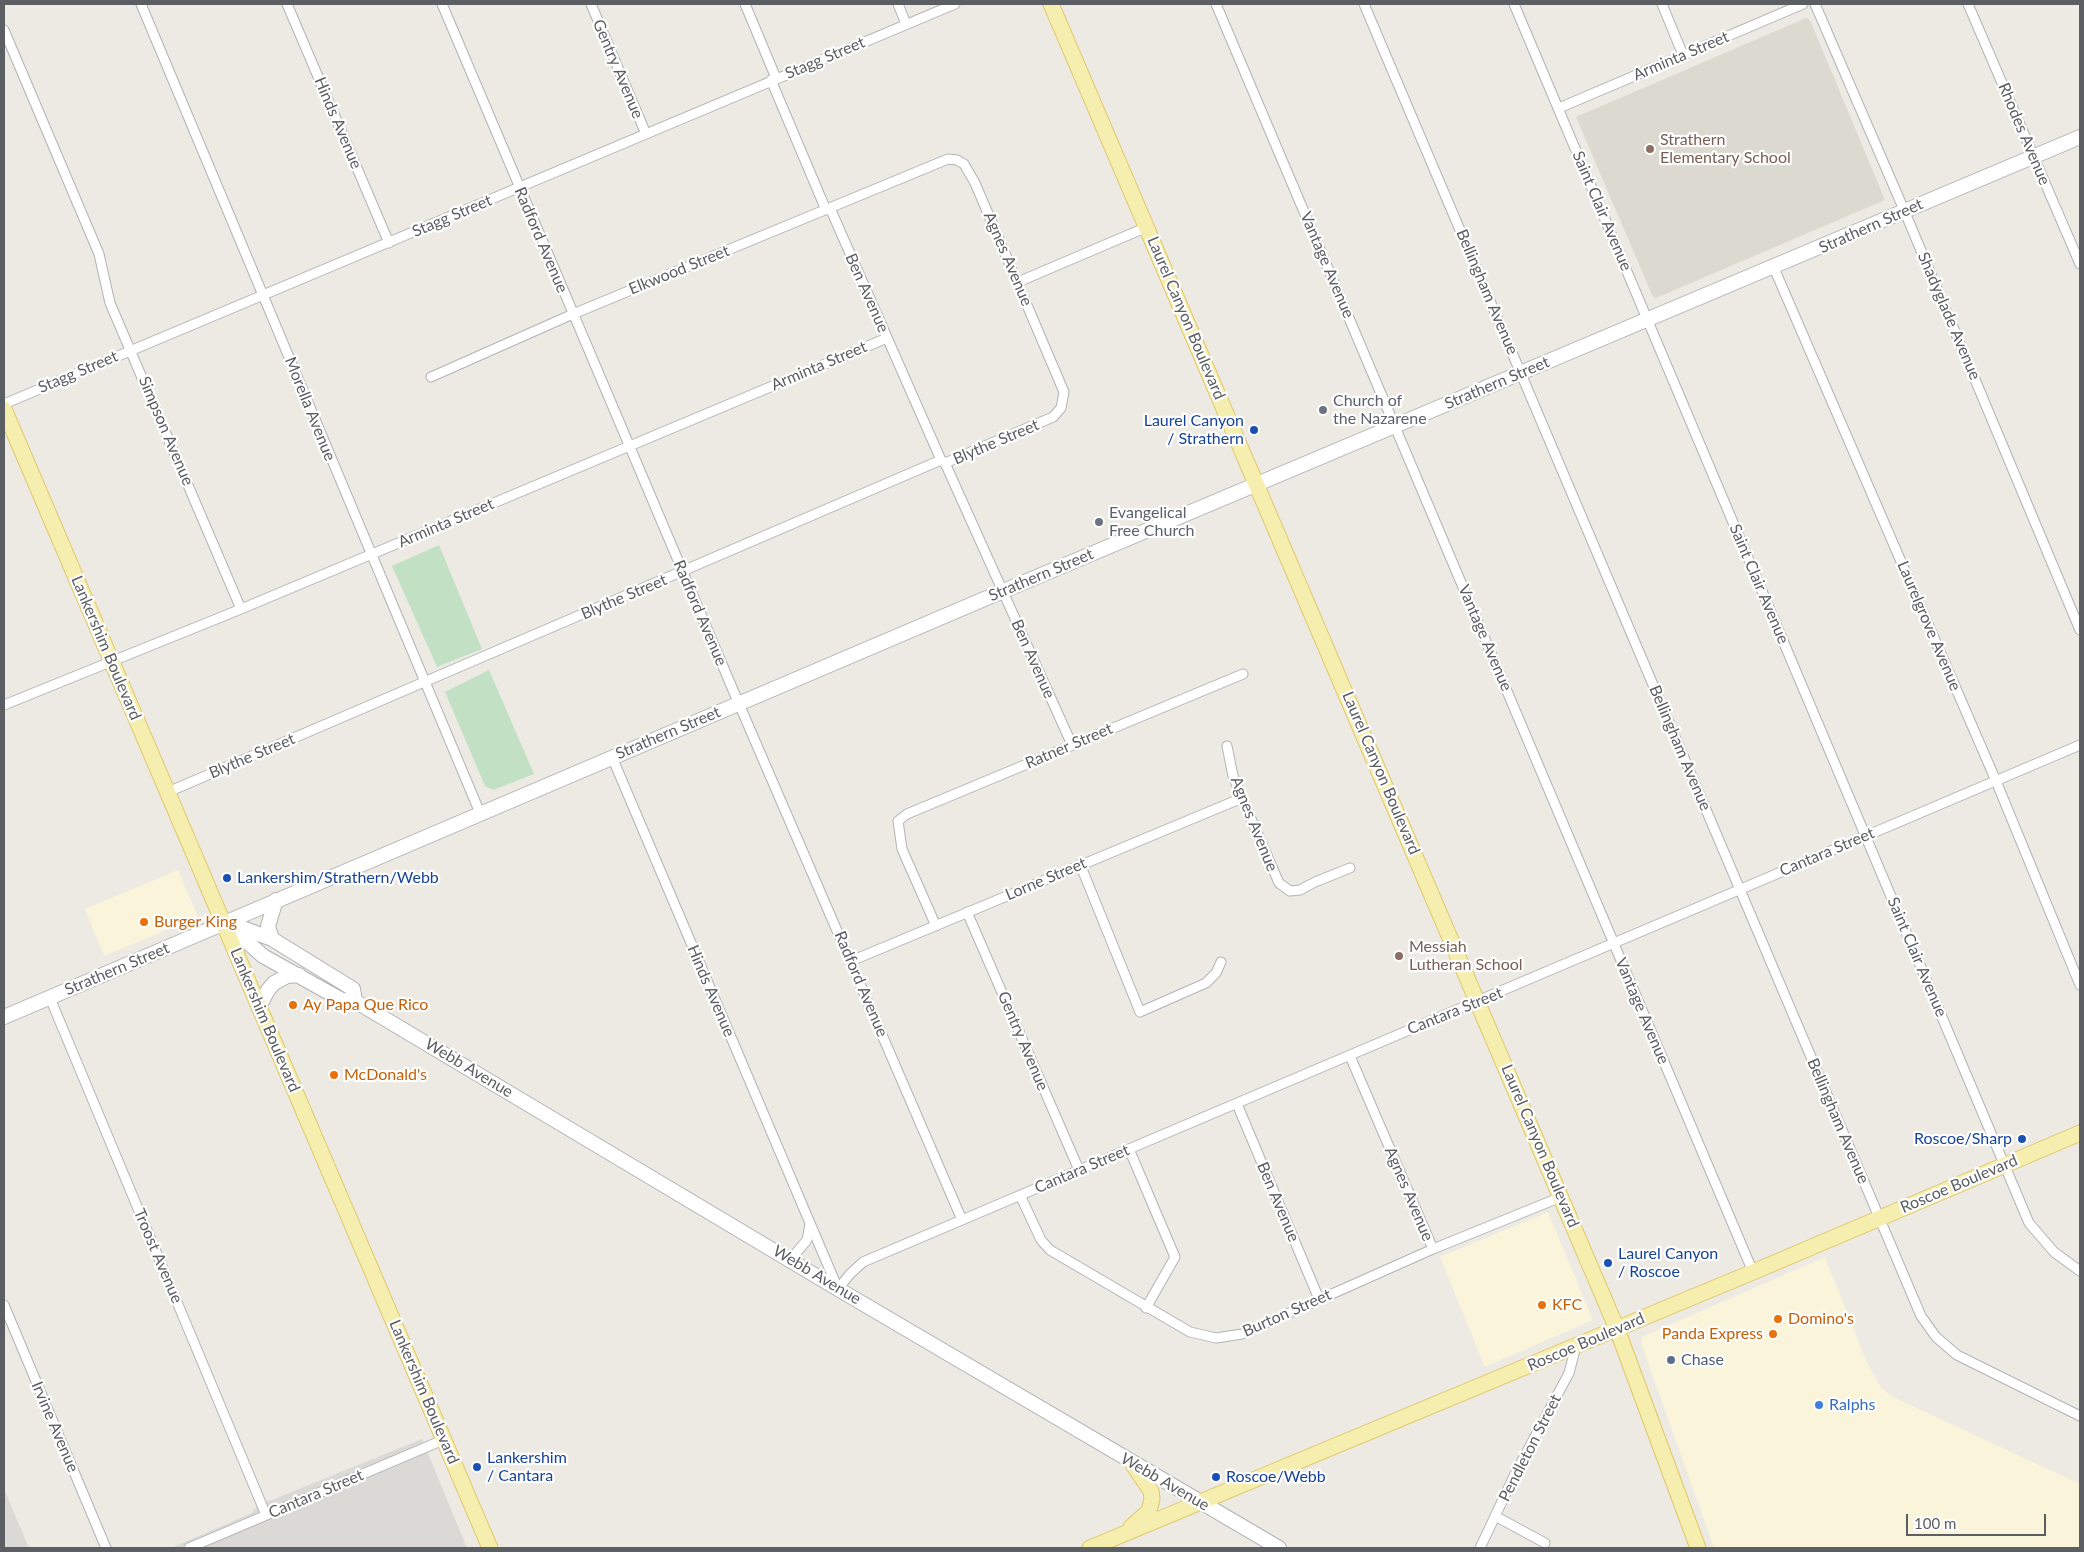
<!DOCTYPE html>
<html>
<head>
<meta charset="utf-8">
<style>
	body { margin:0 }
	#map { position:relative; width:2084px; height:1552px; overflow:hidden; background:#eceae3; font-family:Lato,sans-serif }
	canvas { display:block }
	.frame { position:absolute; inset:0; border:5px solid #5b5e62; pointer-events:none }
	.scale { position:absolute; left:1906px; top:1514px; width:140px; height:22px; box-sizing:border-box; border:2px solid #5b5e62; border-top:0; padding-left:6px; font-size:15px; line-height:18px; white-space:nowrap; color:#5b5e62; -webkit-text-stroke:4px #fff; paint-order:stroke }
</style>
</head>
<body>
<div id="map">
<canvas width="2084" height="1552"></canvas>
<div class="frame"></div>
<div class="scale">100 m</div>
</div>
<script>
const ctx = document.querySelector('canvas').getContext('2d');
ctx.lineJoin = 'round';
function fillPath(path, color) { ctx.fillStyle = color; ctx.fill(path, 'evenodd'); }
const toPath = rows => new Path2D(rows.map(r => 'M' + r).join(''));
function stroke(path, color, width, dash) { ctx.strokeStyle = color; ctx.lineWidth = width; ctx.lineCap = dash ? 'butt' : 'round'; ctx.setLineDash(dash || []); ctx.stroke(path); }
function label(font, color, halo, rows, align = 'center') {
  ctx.font = font + ' Lato,sans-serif'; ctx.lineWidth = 4.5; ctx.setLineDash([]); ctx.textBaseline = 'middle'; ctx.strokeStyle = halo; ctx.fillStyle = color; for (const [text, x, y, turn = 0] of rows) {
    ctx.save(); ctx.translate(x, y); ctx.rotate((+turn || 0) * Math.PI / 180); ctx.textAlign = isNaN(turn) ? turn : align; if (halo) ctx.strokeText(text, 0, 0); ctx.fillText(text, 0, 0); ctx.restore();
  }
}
fillPath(toPath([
	[178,870,198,917,104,956,85,909],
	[1548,1212,1593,1320,1485,1367,1440,1257],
	[1825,1257,1867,1363,1881,1387,1891,1396,2080,1484,2080,1548,1714,1548,1641,1343,1642,1337]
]), '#faf4da');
fillPath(toPath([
	[422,1439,467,1548,171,1548,252,1513,257,1506],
	[4,1489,29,1548,4,1548]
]), '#dbd9d5');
fillPath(toPath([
	[1806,18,1810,20,1885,200,1656,298,1653,297,1576,117]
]), '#dcd9d1');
fillPath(toPath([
	[439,545,482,649,437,667,392,566],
	[489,670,534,774,493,790,485,786,445,692]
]), '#c2e1c4');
const street = toPath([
	[141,4,480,813],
	[287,4,389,243],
	[442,4,733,690,962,1220],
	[591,4,646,134],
	[745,4,776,78],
	[898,4,906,24],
	[1216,4,1753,1272],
	[1364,4,1921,1316,1936,1337,1957,1355,2080,1416],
	[1514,4,2029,1223,2054,1252,2080,1271],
	[1662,4,1683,55],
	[1815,4,1904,210,2080,630],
	[1968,4,2080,264],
	[4,30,99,254,110,303,241,609],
	[771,80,826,210],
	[1559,108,1803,4],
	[830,208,941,460],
	[1774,268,1996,781,2080,985],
	[1018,282,1147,227],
	[4,404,955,4],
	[945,463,1072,745],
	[4,705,241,609,887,338],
	[1227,746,1233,776,1242,798,1279,883,1290,891,1300,890,1315,882,1350,868],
	[612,757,838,1289],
	[168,792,941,460,945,463,1053,417,1061,408,1064,392,975,183,964,164,957,160,948,159,573,314,431,377],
	[1080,864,1140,1012,1206,983,1216,973,1221,962],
	[967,912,1079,1170],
	[936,926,902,849,898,821,907,814,1243,674],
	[851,961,1242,798],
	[50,998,266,1515],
	[1350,1056,1433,1249],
	[1237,1104,1319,1299],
	[1129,1149,1175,1257,1146,1308],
	[1020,1195,1041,1240,1050,1250,1190,1332,1216,1338,1242,1334,1433,1249,1561,1197],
	[791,1259,807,1240,810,1224],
	[838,1289,850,1274,863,1262,2080,745],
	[4,1305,106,1548],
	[1495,1516,1545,1543],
	[189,1548,443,1440],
	[1480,1548,1515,1474,1569,1373,1576,1346]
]);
const secondary = toPath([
	[224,921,263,956,342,1000,355,1001,838,1289,1279,1548],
	[232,924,272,939,353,989,355,1001],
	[272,939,268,926,276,900],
	[259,1007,268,990,274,983,287,976,299,975],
	[4,1017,982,600,2080,137]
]);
const primary = toPath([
	[1051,4,1617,1329,1698,1548],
	[4,409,490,1548],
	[1131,1527,1149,1511,1152,1499,1151,1491,1132,1463],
	[1090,1548,1753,1272,2080,1133]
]);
stroke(street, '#b0b3b7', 11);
stroke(secondary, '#afb2b6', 16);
stroke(primary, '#e1c666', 17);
stroke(street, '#fff', 9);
stroke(secondary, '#fff', 14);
stroke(primary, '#f6eeae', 15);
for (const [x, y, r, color] of [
	[1650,149,5,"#8d6e63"],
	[1323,410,5,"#6b7280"],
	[1254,430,5,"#1a4fb4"],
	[1099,522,5,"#6b7280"],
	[227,878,5,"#1a4fb4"],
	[144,922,5,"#e8710a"],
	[1399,956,5,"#8d6e63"],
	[293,1005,5,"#e8710a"],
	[334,1075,5,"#e8710a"],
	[2022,1139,5,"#1a4fb4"],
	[1608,1263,5,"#1a4fb4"],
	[1542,1305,5,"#e8710a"],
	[1778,1319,5,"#e8710a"],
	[1773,1334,5,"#e8710a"],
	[1671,1360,5,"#5c6f8a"],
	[1819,1405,5,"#3f7fe0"],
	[477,1467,5,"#1a4fb4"],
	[1216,1477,5,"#1a4fb4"]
]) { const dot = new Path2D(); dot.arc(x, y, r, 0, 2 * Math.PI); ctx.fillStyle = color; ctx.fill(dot); stroke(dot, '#fff', 2); }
label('16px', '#5b5e62', '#fff', [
	["Arminta Street",1681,56,-23],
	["Stagg Street",825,58,-23],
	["Gentry Avenue",618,69,67],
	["Hinds Avenue",338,123,67],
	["Rhodes Avenue",2024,134,67],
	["Saint Clair Avenue",1602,211,67],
	["Stagg Street",452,216,-23],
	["Strathern Street",1871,226,-24],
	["Radford Avenue",541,240,67],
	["Agnes Avenue",1008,259,67],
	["Vantage Avenue",1327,265,67],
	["Elkwood Street",679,270,-22],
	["Bellingham Avenue",1487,292,67],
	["Ben Avenue",867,293,66],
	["Shadyglade Avenue",1949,316,67],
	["Laurel Canyon Boulevard",1186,318,67],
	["Arminta Street",819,366,-23],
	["Stagg Street",78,372,-23],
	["Strathern Street",1497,383,-23],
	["Morella Avenue",310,409,68],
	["Simpson Avenue",166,431,67],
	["Blythe Street",996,442,-23],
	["Arminta Street",446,523,-23],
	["Strathern Street",1041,575,-23],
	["Saint Clair Avenue",1759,584,67],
	["Blythe Street",624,597,-23],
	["Radford Avenue",700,613,67],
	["Laurelgrove Avenue",1929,626,67],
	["Vantage Avenue",1485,638,67],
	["Lankershim Boulevard",106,648,67],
	["Ben Avenue",1033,659,66],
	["Strathern Street",668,733,-23],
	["Ratner Street",1069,746,-23],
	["Bellingham Avenue",1680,748,67],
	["Blythe Street",252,756,-23],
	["Laurel Canyon Boulevard",1381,773,67],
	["Agnes Avenue",1254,824,68],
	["Cantara Street",1827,852,-23],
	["Lorne Street",1046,879,-23],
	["Saint Clair Avenue",1917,957,67],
	["Strathern Street",117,969,-23],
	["Radford Avenue",861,984,67],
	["Hinds Avenue",711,991,67],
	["Cantara Street",1455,1011,-22],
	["Vantage Avenue",1642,1011,67],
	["Lankershim Boulevard",265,1020,67],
	["Gentry Avenue",1023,1041,67],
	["Webb Avenue",469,1068,31],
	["Bellingham Avenue",1838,1121,67],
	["Laurel Canyon Boulevard",1540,1146,67],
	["Cantara Street",1082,1169,-23],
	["Roscoe Boulevard",1959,1184,-23],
	["Agnes Avenue",1409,1194,67],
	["Ben Avenue",1278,1202,67],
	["Troost Avenue",158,1256,67],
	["Webb Avenue",817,1275,31],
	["Burton Street",1287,1313,-24],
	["Roscoe Boulevard",1586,1342,-23],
	["Lankershim Boulevard",424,1392,67],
	["Irvine Avenue",55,1427,67],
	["Pendleton Street",1530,1448,-63],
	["Webb Avenue",1165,1482,30],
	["Cantara Street",316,1494,-23]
]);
label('16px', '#785e54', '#fff', [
	["Strathern",1660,140],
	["Elementary School",1660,158],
	["Messiah",1409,947],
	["Lutheran School",1409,965]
], 'left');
label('16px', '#5b616d', '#fff', [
	["Church of",1333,401],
	["the Nazarene",1333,419],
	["Evangelical",1109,513],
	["Free Church",1109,531]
], 'left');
label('16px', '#164399', '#fff', [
	["Laurel Canyon",1244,421,"right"],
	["/ Strathern",1244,439,"right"],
	["Lankershim/Strathern/Webb",237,878],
	["Roscoe/Sharp",2012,1139,"right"],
	["Laurel Canyon",1618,1254],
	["/ Roscoe",1618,1272],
	["Lankershim",487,1458],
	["/ Cantara",487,1476],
	["Roscoe/Webb",1226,1477]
], 'left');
label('16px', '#c56008', '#fff', [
	["Burger King",154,922],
	["Ay Papa Que Rico",303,1005],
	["McDonald's",344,1075],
	["KFC",1552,1305],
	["Domino's",1788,1319],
	["Panda Express",1763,1334,"right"]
], 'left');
label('16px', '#4e5e75', '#fff', [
	["Chase",1681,1360]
], 'left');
label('16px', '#366cbe', '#fff', [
	["Ralphs",1829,1405]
], 'left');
</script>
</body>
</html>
